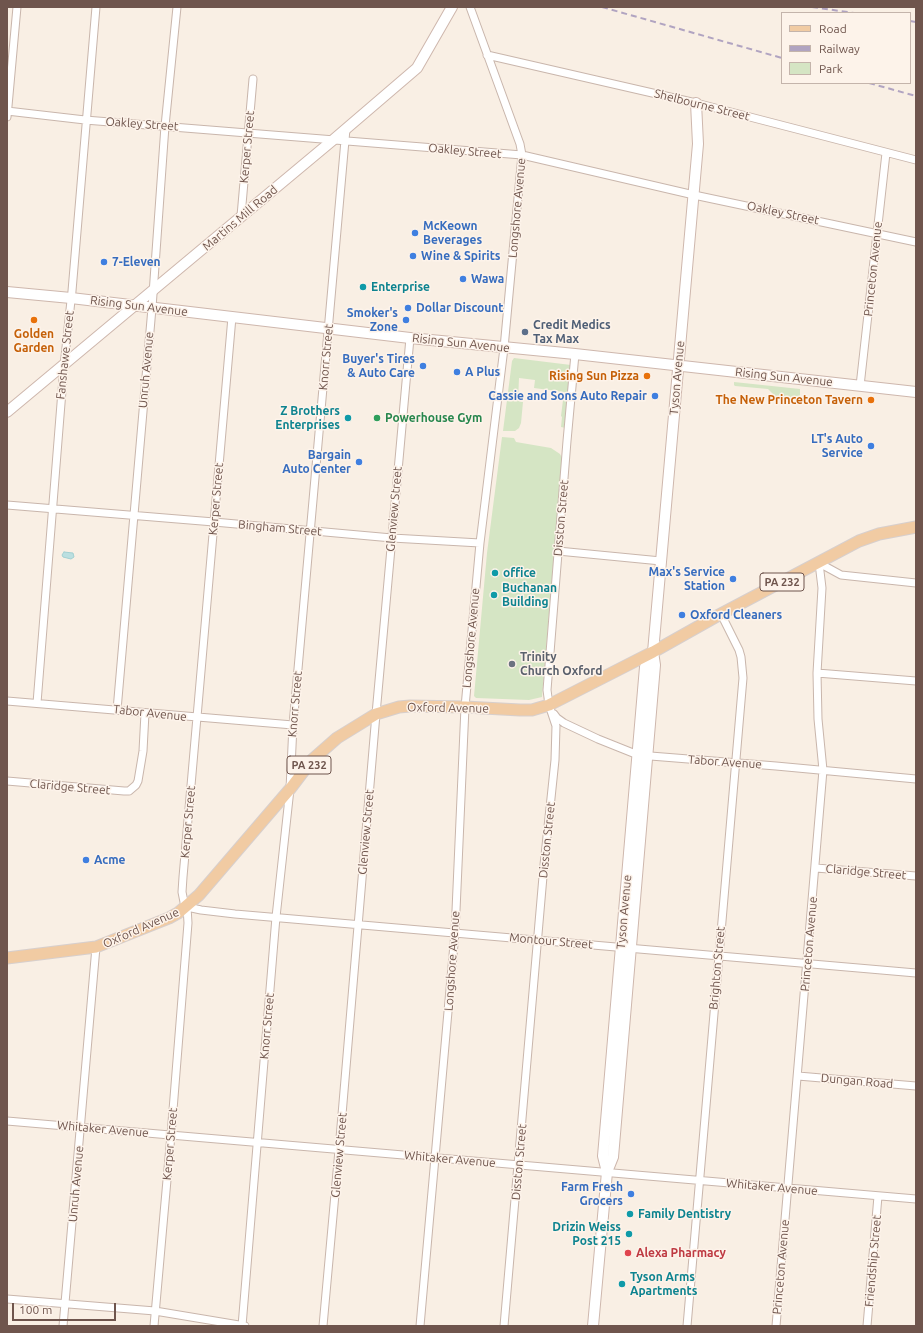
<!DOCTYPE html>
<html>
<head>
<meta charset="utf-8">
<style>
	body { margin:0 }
	#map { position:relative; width:923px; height:1333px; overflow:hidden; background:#f9efe4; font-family:Ubuntu,sans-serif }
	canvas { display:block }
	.frame { position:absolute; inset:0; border:8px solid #6f554d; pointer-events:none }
	.legend { position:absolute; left:781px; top:12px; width:130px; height:72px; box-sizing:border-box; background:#fdf3ea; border:1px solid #c4b4ab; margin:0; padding:5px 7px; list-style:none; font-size:12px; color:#6f554d }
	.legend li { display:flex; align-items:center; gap:8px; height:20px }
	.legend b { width:20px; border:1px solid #c4b4ab }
	.scale { position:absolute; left:12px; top:1303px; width:104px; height:18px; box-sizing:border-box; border:2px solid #6f554d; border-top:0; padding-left:5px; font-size:12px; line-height:14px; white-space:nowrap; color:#6f554d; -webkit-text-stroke:3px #fdf3ea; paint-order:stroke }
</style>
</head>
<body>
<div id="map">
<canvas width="923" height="1333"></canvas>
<div class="frame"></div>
<ul class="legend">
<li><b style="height:5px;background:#f1cba3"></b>Road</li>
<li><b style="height:5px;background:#b1a4c1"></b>Railway</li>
<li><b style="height:11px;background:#d5e5c4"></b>Park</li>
</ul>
<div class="scale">100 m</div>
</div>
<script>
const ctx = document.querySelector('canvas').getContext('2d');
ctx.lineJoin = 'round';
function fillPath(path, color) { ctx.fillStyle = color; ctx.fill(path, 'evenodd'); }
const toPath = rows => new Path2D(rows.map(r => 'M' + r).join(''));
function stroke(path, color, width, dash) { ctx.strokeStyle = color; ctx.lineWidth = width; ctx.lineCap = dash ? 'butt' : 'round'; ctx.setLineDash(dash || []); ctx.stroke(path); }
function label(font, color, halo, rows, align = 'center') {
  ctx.font = font + ' Ubuntu,sans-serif'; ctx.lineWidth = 3; ctx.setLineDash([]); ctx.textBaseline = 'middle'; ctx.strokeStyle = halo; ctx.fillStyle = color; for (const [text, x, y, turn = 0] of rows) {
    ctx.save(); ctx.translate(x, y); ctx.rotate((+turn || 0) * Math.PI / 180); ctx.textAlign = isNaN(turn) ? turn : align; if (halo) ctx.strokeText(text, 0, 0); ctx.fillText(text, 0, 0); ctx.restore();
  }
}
fillPath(toPath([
	[514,358,571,365,566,428,561,427,562,417,561,416,564,392,534,388,535,380,519,378,518,401,523,402,521,423,519,428,515,431,503,431,512,361],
	[734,382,800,389,800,398,777,398,768,389,735,386,734,385],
	[502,437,514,438,516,442,551,448,560,454,562,458,542,697,529,700,476,698,474,696,487,553]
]), '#d5e5c4');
const water = toPath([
	[64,552,73,553,74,557,71,559,63,557,62,555,64,552]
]);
fillPath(water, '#bbdfe0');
stroke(water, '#a2cfd1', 1);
const street = toPath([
	[487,55,696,103,916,160],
	[7,111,85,120,522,155,694,195,916,242],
	[7,117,17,7],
	[241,216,253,79],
	[860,386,886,153],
	[7,505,214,522,392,538,480,543],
	[558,551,661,561],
	[819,563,841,575,916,583],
	[817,673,916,681],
	[7,701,293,725],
	[37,703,64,366,72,291,96,7],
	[117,710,152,308,165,126,177,7],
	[554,714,557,718,564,723,598,739,638,755,776,766,916,779],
	[7,781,124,791,129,791,136,785,138,781,143,751,145,713],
	[816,868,916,876],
	[187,907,201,910,235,914,916,973],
	[798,1076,916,1086],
	[7,1121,916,1199],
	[7,1299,155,1311,245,1326],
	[63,1326,96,947],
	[154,1326,171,1135,188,923,187,907,184,902,182,892,183,877,232,317],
	[242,1326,276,917,290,789,293,725,346,129],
	[323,1326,339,1150,376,714,410,338],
	[420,1326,455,933,465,707,480,543,504,348,522,155,520,144,470,7],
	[504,1326,544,865,555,760,556,726,549,705,547,690,567,441,575,354],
	[687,1326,743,678,741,657,739,650,721,614],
	[776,1326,823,770,818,719,817,673,822,588,819,563],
	[867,1326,878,1196]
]);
const secondary = toPath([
	[7,292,71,298,410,338,575,354,916,392],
	[7,412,333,140,417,68,452,7],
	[607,1172,603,1156,645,667,653,652],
	[593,1326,607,1172,613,1157,655,665,653,652,698,144,696,103]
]);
const primary = toPath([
	[7,958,96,947,169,918,178,913,199,895,290,789,312,760,337,738,376,714,399,707,410,706,465,707,520,710,532,710,549,705,653,652,717,616,859,541,879,534,916,527]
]);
stroke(street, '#c9b6ac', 9);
stroke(secondary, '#ceb7ad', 12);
stroke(primary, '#d7cfcd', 13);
stroke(street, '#fff', 7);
stroke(secondary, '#fff', 10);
stroke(primary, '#f1cba3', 11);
stroke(toPath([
	[602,7,782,58],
	[812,7,854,13],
	[910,21,916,22],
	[869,83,916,96]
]), '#b1a4c1', 2, [6, 4]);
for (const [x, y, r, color] of [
	[415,233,4,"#3f7fe0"],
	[413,256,4,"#3f7fe0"],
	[104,262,4,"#3f7fe0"],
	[463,279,4,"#3f7fe0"],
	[363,287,4,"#0f9aa8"],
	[408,308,4,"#3f7fe0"],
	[34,320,4,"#e8710a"],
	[406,320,4,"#3f7fe0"],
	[525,332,4,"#5c6f8a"],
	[423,366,4,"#3f7fe0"],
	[457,372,4,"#3f7fe0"],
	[647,376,4,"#e8710a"],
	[655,396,4,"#3f7fe0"],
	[871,400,4,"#e8710a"],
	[348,418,4,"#0f9aa8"],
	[377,418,4,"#2e9e5b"],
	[871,446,4,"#3f7fe0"],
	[359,462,4,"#3f7fe0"],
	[495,573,4,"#0f9aa8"],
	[733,579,4,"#3f7fe0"],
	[494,595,4,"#0f9aa8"],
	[682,615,4,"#3f7fe0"],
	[512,664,4,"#6b7280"],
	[86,860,4,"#3f7fe0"],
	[631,1194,4,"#3f7fe0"],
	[630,1214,4,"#0f9aa8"],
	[629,1234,4,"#0f9aa8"],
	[628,1253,4,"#e0444e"],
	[622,1284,4,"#0f9aa8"]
]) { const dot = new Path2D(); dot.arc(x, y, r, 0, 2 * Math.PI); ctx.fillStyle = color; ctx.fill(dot); stroke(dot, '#fdf3ea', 1.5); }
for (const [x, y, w] of [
	[782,582,44],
	[309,765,44]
]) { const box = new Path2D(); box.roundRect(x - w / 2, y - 9, w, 18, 3); ctx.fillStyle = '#fdf3ea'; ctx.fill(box); stroke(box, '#6f554d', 1); }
label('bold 11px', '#6f554d', null, [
	["PA 232",782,582],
	["PA 232",309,765]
]);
label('12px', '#6f554d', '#fdf3ea', [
	["Shelbourne Street",702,105,14],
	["Oakley Street",142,124,4],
	["Kerper Street",247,147,-85],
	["Oakley Street",465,151,5],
	["Longshore Avenue",517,208,-85],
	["Oakley Street",783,213,12],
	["Martins Mill Road",240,218,-40],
	["Princeton Avenue",873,269,-84],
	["Rising Sun Avenue",139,306,7],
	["Rising Sun Avenue",461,343,6],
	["Fanshawe Street",65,355,-84],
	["Knorr Street",326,357,-85],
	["Unruh Avenue",146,370,-85],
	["Rising Sun Avenue",784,377,6],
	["Tyson Avenue",677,378,-85],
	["Kerper Street",216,499,-85],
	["Glenview Street",394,509,-85],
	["Disston Street",561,518,-85],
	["Bingham Street",280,528,5],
	["Longshore Avenue",471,638,-85],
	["Knorr Street",295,704,-85],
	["Oxford Avenue",448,708,1],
	["Tabor Avenue",150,713,6],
	["Tabor Avenue",725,762,4],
	["Claridge Street",70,787,5],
	["Kerper Street",188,822,-85],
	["Glenview Street",366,832,-85],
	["Disston Street",547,840,-84],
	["Claridge Street",866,872,5],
	["Tyson Avenue",624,912,-85],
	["Oxford Avenue",141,928,-24],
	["Montour Street",551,941,5],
	["Princeton Avenue",809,944,-85],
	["Longshore Avenue",452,961,-86],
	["Brighton Street",717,968,-85],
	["Knorr Street",267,1026,-85],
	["Dungan Road",857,1081,5],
	["Whitaker Avenue",103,1129,5],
	["Kerper Street",170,1144,-85],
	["Glenview Street",339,1155,-85],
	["Whitaker Avenue",450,1159,5],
	["Disston Street",519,1162,-85],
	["Unruh Avenue",76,1184,-85],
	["Whitaker Avenue",772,1187,5],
	["Friendship Street",873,1261,-85],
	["Princeton Avenue",781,1267,-85]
]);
label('bold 12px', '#366cbe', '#fdf3ea', [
	["McKeown",423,226],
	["Beverages",423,240],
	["Wine & Spirits",421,256],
	["7-Eleven",112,262],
	["Wawa",471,279],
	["Dollar Discount",416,308],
	["Smoker's",398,313,"right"],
	["Zone",398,327,"right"],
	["Buyer's Tires",415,359,"right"],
	["& Auto Care",415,373,"right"],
	["A Plus",465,372],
	["Cassie and Sons Auto Repair",647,396,"right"],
	["LT's Auto",863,439,"right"],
	["Service",863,453,"right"],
	["Bargain",351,455,"right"],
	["Auto Center",351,469,"right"],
	["Max's Service",725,572,"right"],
	["Station",725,586,"right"],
	["Oxford Cleaners",690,615],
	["Acme",94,860],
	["Farm Fresh",623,1187,"right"],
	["Grocers",623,1201,"right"]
], 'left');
label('bold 12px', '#0d838f', '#fdf3ea', [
	["Enterprise",371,287],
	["Z Brothers",340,411,"right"],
	["Enterprises",340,425,"right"],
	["office",503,573],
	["Buchanan",502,588],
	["Building",502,602],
	["Family Dentistry",638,1214],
	["Drizin Weiss",621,1227,"right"],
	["Post 215",621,1241,"right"],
	["Tyson Arms",630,1277],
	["Apartments",630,1291]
], 'left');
label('bold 12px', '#4e5e75', '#fdf3ea', [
	["Credit Medics",533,325],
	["Tax Max",533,339]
], 'left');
label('bold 12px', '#c56008', '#fdf3ea', [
	["Golden",34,334,"center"],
	["Garden",34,348,"center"],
	["Rising Sun Pizza",639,376],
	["The New Princeton Tavern",863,400]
], 'right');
label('bold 12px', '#27864d', '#fdf3ea', [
	["Powerhouse Gym",385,418]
], 'left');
label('bold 12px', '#5b616d', '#fdf3ea', [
	["Trinity",520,657],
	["Church Oxford",520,671]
], 'left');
label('bold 12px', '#be3a42', '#fdf3ea', [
	["Alexa Pharmacy",636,1253]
], 'left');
</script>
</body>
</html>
